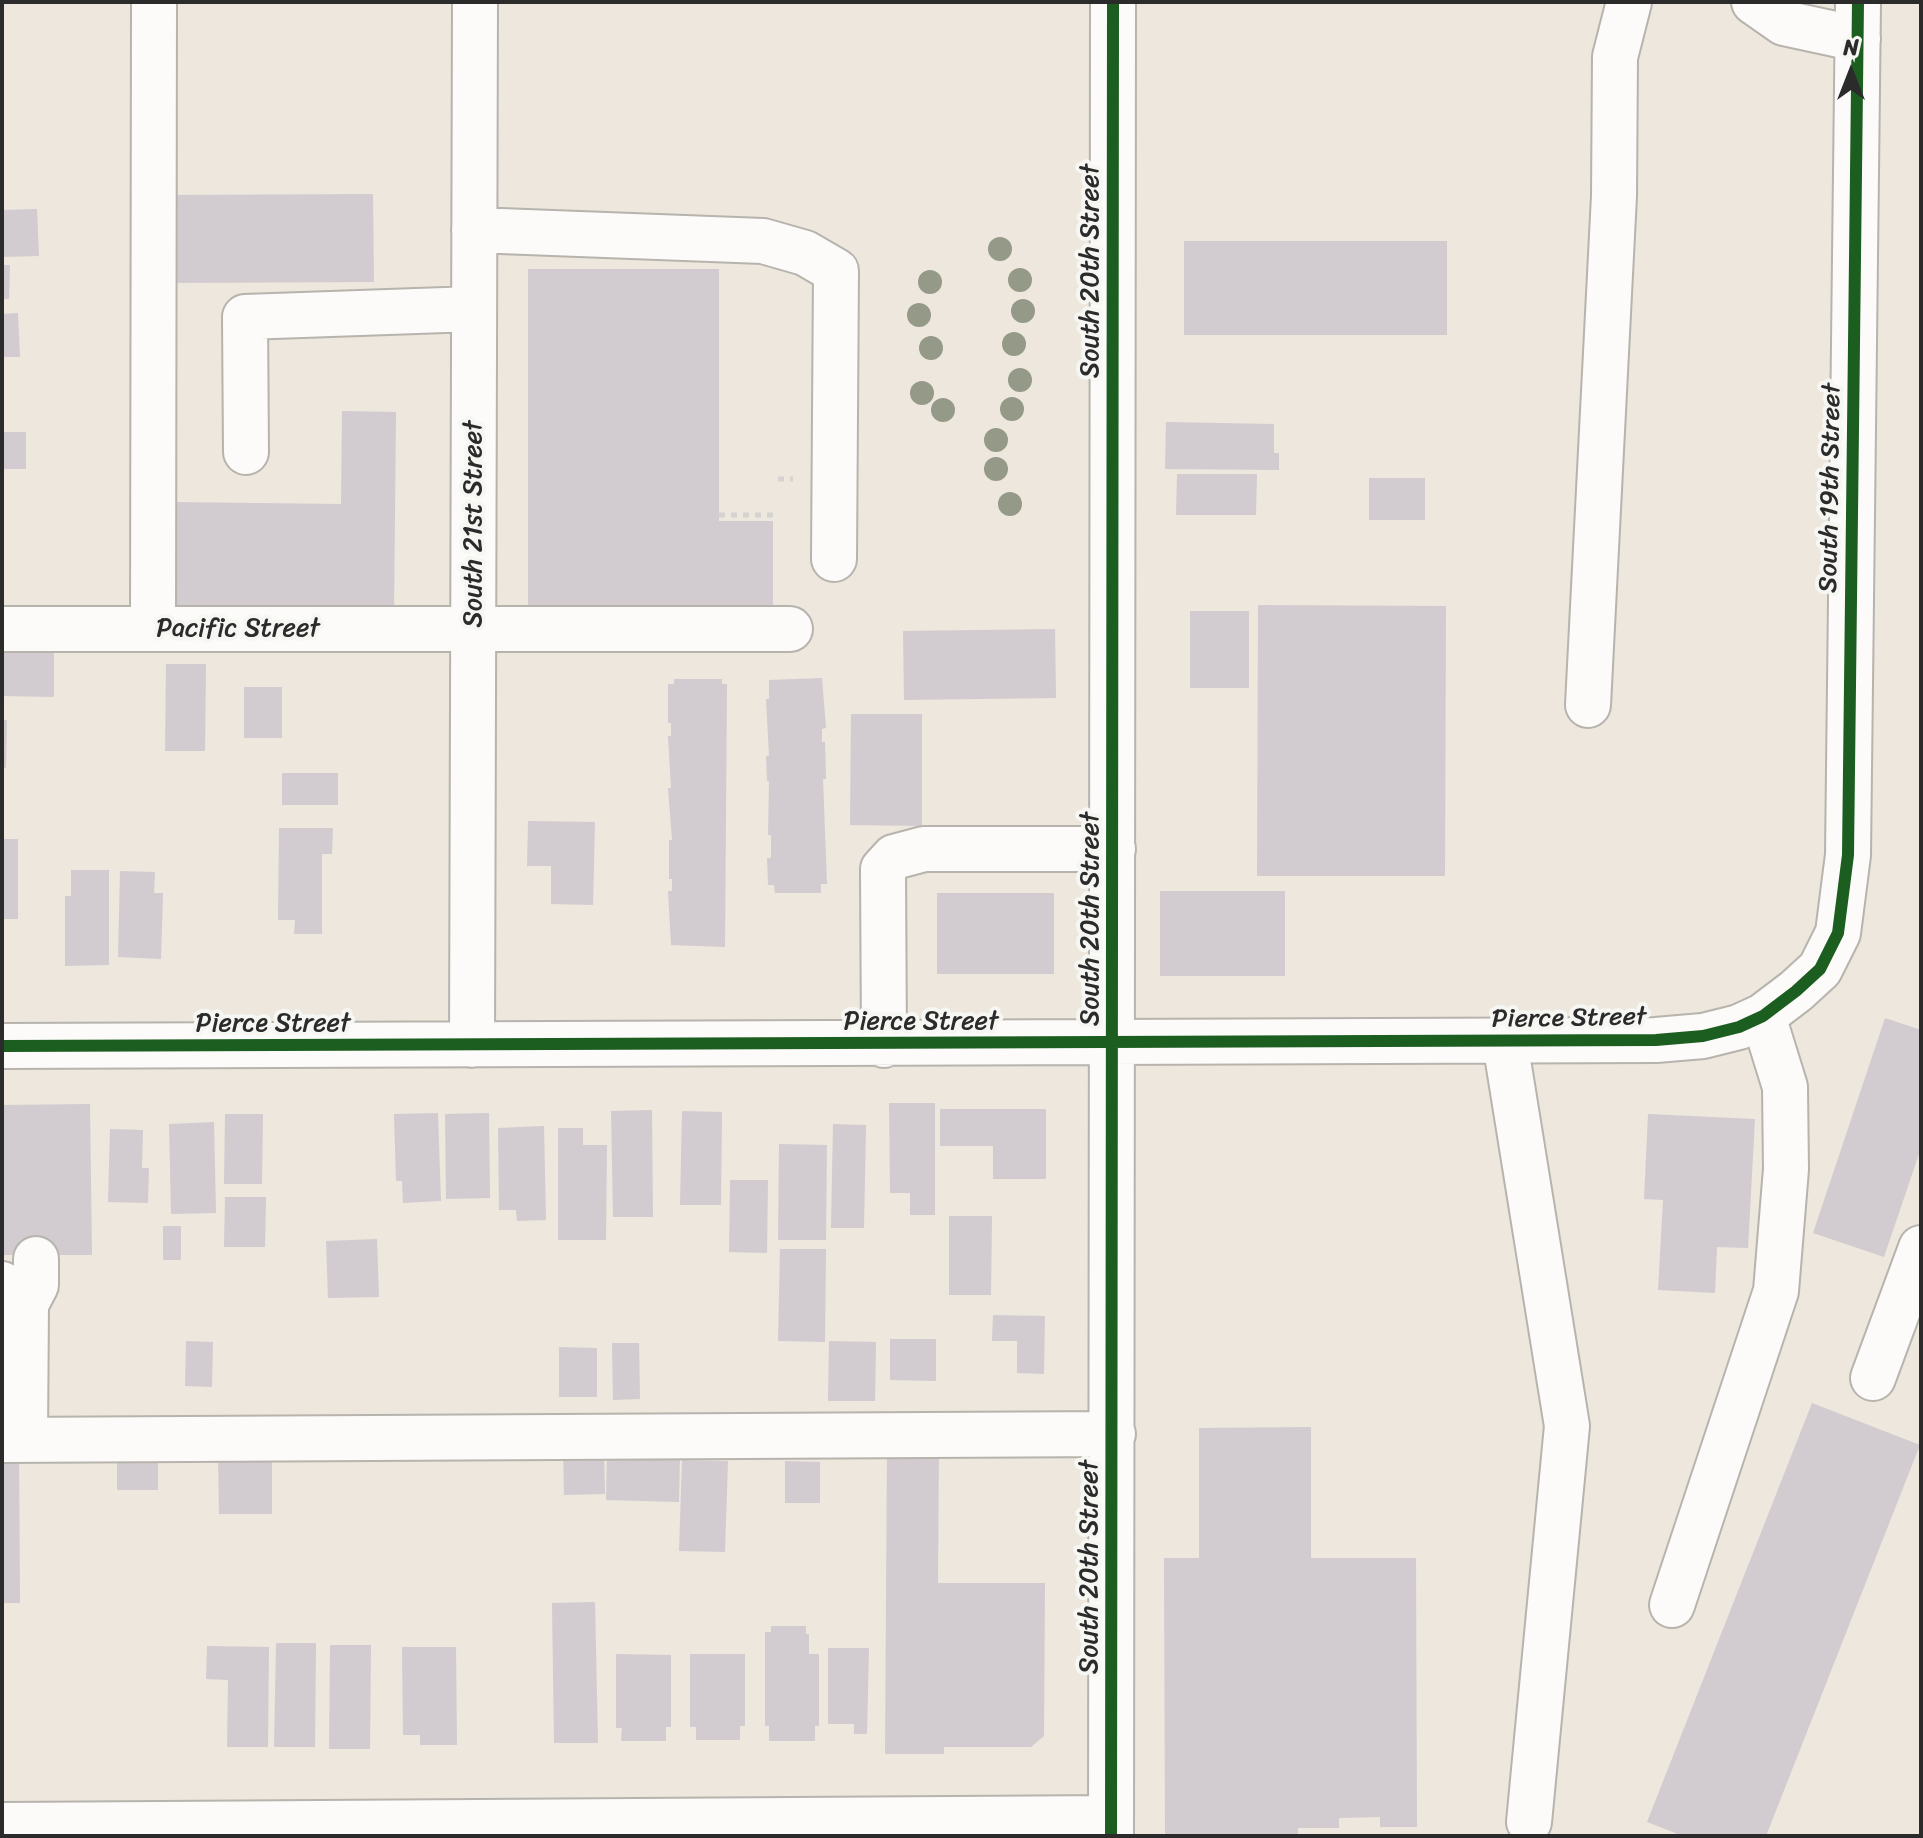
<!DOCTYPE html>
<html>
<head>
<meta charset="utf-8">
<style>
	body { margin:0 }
	#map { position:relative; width:1923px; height:1838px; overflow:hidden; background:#ede7dd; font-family:Sriracha,sans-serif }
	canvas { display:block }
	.frame { position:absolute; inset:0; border:4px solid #2b2b2b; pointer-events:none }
	.north { position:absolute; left:1811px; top:32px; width:80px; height:80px; -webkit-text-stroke:6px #f6f6f2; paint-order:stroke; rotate:0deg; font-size:22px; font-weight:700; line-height:32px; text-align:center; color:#2b2b2b }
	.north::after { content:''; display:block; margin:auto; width:28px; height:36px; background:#2b2b2b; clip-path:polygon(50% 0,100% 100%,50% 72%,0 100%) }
</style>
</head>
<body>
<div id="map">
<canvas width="1923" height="1838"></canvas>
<div class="frame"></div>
<div class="north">N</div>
</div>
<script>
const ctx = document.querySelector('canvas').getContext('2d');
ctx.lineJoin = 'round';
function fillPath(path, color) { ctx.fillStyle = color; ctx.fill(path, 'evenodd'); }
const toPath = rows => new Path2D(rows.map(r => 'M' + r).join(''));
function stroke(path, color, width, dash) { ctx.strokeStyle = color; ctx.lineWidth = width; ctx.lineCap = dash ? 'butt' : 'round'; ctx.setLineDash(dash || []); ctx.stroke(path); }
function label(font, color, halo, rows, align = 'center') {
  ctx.font = font + ' Sriracha,sans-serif'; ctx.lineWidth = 8; ctx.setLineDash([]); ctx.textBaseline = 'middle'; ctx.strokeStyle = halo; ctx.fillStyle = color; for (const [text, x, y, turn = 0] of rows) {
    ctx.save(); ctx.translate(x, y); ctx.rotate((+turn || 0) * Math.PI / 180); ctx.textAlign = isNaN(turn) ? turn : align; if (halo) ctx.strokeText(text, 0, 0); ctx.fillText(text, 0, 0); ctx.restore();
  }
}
fillPath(toPath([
	[373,194,374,282,171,283,171,195],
	[37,209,39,256,2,257,2,210],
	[1184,241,1447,241,1447,335,1184,335],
	[2,265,10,265,9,299,2,299],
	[528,269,719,269,719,521,773,521,773,614,528,614],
	[18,313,20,357,2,357,2,314],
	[342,411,396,412,394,614,169,612,170,502,341,504],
	[1166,422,1274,424,1274,453,1279,453,1279,470,1165,469],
	[2,432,26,432,26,469,2,469],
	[1177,474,1257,474,1256,515,1176,515],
	[1369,478,1425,478,1425,520,1369,520],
	[1258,605,1446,606,1445,876,1257,876],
	[1190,611,1249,611,1249,688,1190,688],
	[1055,629,1056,698,904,700,903,631],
	[2,649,54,649,54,697,2,696],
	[166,664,206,664,205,751,165,751],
	[822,678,826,728,822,729,822,742,825,742,826,779,823,779,827,884,821,884,821,893,775,893,774,885,768,885,767,858,771,858,771,835,768,835,769,781,767,781,766,756,769,756,766,699,769,699,769,680],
	[674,679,722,679,722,684,727,684,725,947,671,945,668,891,672,891,672,879,669,879,669,840,672,840,668,788,671,788,668,736,671,736,671,723,668,723,668,684,674,684],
	[244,687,282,687,282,738,244,738],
	[851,714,922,714,922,826,850,825],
	[2,720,7,720,6,768,2,767],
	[282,773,338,773,338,805,282,805],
	[528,821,595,822,593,905,551,904,551,866,527,866],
	[279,828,333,828,332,854,322,854,322,934,294,934,295,920,278,920],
	[2,839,18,839,18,919,2,919],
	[71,870,109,870,109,965,65,966,65,896,71,896],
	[120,871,155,872,154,893,163,893,161,959,118,957],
	[1160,891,1285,891,1285,976,1160,976],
	[937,893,1054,893,1054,974,937,974],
	[1885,1018,1921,1030,1921,1148,1884,1257,1813,1233],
	[889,1103,935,1103,935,1215,910,1215,910,1193,890,1193],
	[90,1104,92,1255,2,1255,2,1105],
	[940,1109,1046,1109,1046,1179,993,1179,993,1146,940,1146],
	[652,1110,653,1217,613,1217,611,1111],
	[682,1111,722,1112,721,1205,680,1205],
	[438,1113,441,1201,403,1203,402,1181,396,1181,394,1114],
	[489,1113,490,1198,446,1199,445,1114],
	[225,1114,263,1114,262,1184,224,1184],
	[1648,1114,1755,1119,1748,1248,1717,1247,1715,1293,1658,1290,1663,1200,1644,1199],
	[214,1122,216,1213,171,1214,169,1124],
	[833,1124,866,1125,864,1228,831,1228],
	[544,1126,546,1220,517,1221,516,1210,499,1210,498,1128],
	[558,1128,583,1128,583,1145,607,1145,606,1240,558,1240],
	[110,1129,143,1130,142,1168,149,1168,148,1203,108,1202],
	[779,1144,827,1145,826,1240,778,1240],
	[730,1180,768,1180,767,1253,729,1252],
	[225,1197,266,1197,265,1247,224,1247],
	[949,1216,992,1216,991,1295,949,1295],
	[163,1226,181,1226,181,1260,163,1260],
	[377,1239,379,1297,328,1298,326,1241],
	[780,1249,826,1249,825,1342,778,1341],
	[993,1315,1045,1316,1044,1374,1017,1373,1017,1341,992,1341],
	[890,1339,936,1339,936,1381,890,1380],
	[186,1341,213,1342,212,1387,185,1386],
	[829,1341,876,1342,875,1401,828,1401],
	[612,1343,639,1343,640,1399,613,1400],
	[559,1347,597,1348,597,1397,559,1397],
	[1812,1403,1920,1445,1766,1836,1683,1836,1647,1822],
	[1311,1427,1311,1558,1416,1558,1417,1827,1380,1827,1380,1817,1339,1818,1339,1828,1298,1828,1298,1836,1165,1836,1164,1558,1199,1558,1199,1428],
	[887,1444,939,1445,938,1583,1045,1583,1044,1736,1031,1747,944,1747,944,1754,885,1754],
	[563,1447,604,1447,605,1494,564,1495],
	[117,1451,158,1451,158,1490,117,1490],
	[272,1453,272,1514,219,1514,218,1454],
	[607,1453,680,1455,679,1502,606,1500],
	[2,1454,19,1454,20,1603,2,1603],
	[682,1460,728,1461,725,1552,679,1551],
	[785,1461,820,1462,820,1503,785,1503],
	[595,1602,598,1743,554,1743,552,1603],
	[771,1626,806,1626,806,1634,809,1634,809,1654,819,1654,819,1726,815,1726,815,1741,769,1741,769,1726,765,1726,765,1632,771,1632],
	[276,1643,316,1643,315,1747,274,1747],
	[330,1645,371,1645,370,1749,329,1749],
	[207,1646,269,1647,268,1747,227,1747,228,1680,206,1679],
	[402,1647,456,1647,457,1745,420,1745,420,1735,403,1735],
	[828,1648,869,1648,867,1734,854,1734,854,1724,828,1724],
	[616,1654,671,1655,671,1727,666,1727,666,1741,621,1741,622,1728,616,1728],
	[690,1654,745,1654,745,1726,740,1726,740,1740,696,1740,696,1727,690,1727]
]), '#d2cbd0');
const minor = toPath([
	[1754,2,1784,23,1858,39],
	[474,230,763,241,805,253,836,271,834,559],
	[246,452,245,317,474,309],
	[2,629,790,629],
	[153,629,154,2],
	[1588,705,1614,196,1615,57,1629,2],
	[1505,1042,1567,1426,1529,1822],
	[472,1045,475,2],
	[884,1045,883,869,894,857,924,849,1113,849],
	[2,1046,1656,1040,1703,1036,1739,1027,1763,1016,1796,991,1820,969,1838,933,1848,855,1858,2],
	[2,1284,26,1304,25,1440],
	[26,1304,36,1285,36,1259],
	[1873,1378,1921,1248],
	[2,1440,1113,1434],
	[1672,1605,1776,1291,1786,1169,1785,1087,1763,1016],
	[2,1825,1111,1818],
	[1111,1836,1113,2]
]);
stroke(minor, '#b7b3ad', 48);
stroke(toPath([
	[778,479,793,479],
	[719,515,778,515]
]), '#d5d3d0', 5, [6, 6]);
stroke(minor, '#fcfbfa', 44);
stroke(toPath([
	[2,1046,1656,1040,1703,1036,1739,1027,1763,1016,1796,991,1820,969,1838,933,1848,855,1858,2],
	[1111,1836,1113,2]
]), '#1b5e20', 12);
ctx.fillStyle = '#949988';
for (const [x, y] of [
	[1000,249],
	[1020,280],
	[930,282],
	[1023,311],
	[919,315],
	[1014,344],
	[931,348],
	[1020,380],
	[922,393],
	[1012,409],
	[943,410],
	[996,440],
	[996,469],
	[1010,504]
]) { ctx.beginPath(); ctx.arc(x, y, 12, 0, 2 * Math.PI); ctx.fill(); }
label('26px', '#2b2b2b', '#f6f6f2', [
	["South 20th Street",1091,271,-90],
	["South 19th Street",1831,488,-89],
	["South 21st Street",474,524,-90],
	["Pacific Street",238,629],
	["South 20th Street",1091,919,-90],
	["Pierce Street",1569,1019,-1],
	["Pierce Street",921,1022],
	["Pierce Street",273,1024],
	["South 20th Street",1090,1567,-90]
]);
</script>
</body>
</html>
